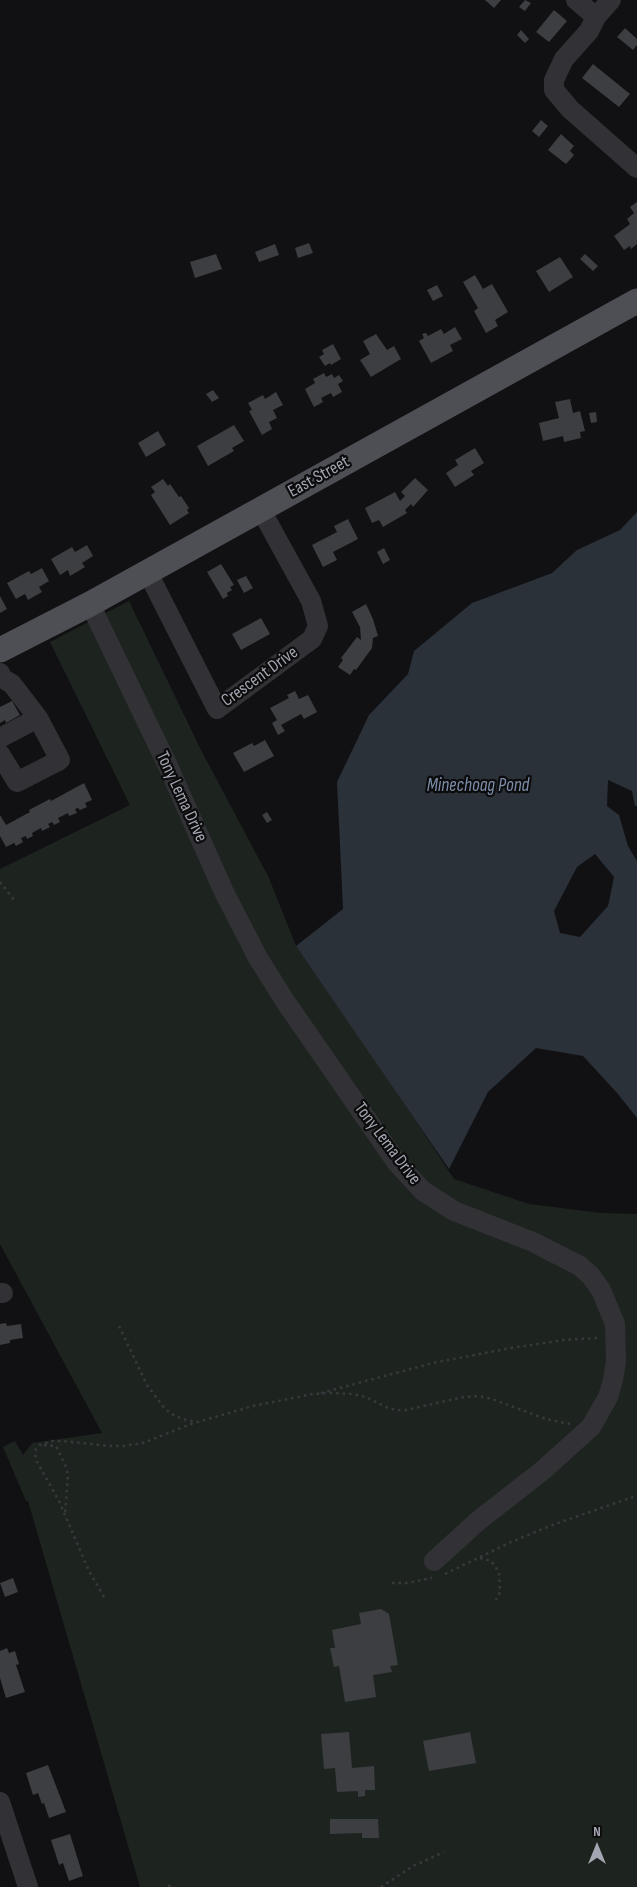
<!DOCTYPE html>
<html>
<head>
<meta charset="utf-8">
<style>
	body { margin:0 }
	#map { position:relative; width:637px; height:1887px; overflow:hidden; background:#111012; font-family:"Sofia Sans Condensed",sans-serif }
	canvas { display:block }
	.north { position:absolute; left:572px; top:1822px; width:50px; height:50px; -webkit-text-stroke:4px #0c0c0d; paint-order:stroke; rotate:0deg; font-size:14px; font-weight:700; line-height:20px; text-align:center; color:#a3a5b1 }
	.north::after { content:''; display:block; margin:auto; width:18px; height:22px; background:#a3a5b1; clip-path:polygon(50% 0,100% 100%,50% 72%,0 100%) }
</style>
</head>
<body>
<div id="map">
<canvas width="637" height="1887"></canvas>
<div class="north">N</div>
</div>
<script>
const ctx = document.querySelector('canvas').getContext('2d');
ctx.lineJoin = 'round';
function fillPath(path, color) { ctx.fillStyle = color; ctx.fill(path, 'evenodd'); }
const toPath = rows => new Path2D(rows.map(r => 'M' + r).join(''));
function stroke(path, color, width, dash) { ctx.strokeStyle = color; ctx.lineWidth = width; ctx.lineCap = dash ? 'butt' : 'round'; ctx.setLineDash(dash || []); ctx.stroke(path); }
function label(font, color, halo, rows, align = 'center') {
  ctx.font = font + ' "Sofia Sans Condensed",sans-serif'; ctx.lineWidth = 4.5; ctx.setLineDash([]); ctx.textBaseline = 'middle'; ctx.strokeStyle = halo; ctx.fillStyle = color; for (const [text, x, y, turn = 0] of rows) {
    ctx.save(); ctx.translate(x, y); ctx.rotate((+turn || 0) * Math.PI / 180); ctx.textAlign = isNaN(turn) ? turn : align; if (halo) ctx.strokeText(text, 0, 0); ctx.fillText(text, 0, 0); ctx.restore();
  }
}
fillPath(toPath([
	[129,601,201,750,269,878,296,946,381,1068,454,1179,529,1204,601,1213,637,1214,637,1887,140,1887,28,1501,26,1501,3,1447,15,1441,23,1455,32,1443,102,1433,0,1244,0,869,130,805,50,642]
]), '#1d241f');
fillPath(toPath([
	[637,512,637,806,635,806,632,791,608,780,607,806,619,815,628,846,637,861,637,1118,618,1094,583,1056,536,1048,488,1092,449,1169,296,946,343,909,337,782,369,715,408,674,414,651,472,603,552,573,577,550,620,530],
	[595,854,614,877,608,906,580,937,560,933,554,911,577,867]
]), '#2b3139');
fillPath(toPath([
	[485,0,501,0,494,8],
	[525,0,531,3,525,11,519,7],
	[554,10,567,21,549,42,536,32],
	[625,28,637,39,637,45,633,50,617,37],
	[521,30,529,39,525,43,517,35],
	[593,64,630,94,619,107,582,78],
	[541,120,548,126,539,137,532,131],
	[561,134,574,146,570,151,574,155,566,164,548,150],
	[637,202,637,244,631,249,630,246,624,250,614,236,630,224,627,219,634,213,630,207],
	[309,243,313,253,298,258,295,248],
	[275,244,279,255,259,262,255,252],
	[216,254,222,269,195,278,190,262],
	[585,254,598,266,593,271,580,259],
	[560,257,573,277,549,292,536,271],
	[475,275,483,289,492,284,508,312,495,320,498,326,486,333,474,311,478,308,463,282],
	[437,285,443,296,433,301,427,290],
	[455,327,462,339,450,345,453,351,431,363,419,341,424,338,422,334,426,333,428,336,441,329,444,334],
	[376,334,387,350,394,346,401,359,371,377,360,360,370,354,363,341],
	[333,344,341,359,331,365,330,363,325,366,319,357,324,354,322,350],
	[324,373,326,377,332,374,334,378,339,375,343,381,338,384,342,392,333,397,331,393,321,398,323,402,314,407,305,389,315,383,313,379],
	[213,390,219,398,212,402,206,394],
	[276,392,283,405,273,410,277,418,269,422,272,429,262,435,249,411,252,410,248,403,263,395,265,399],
	[570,399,573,413,580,411,585,431,580,432,581,438,564,442,563,436,543,441,539,423,559,418,555,402],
	[596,412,597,422,591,423,589,413],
	[234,425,244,441,232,448,234,451,208,466,197,446],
	[158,431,166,445,146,457,138,443],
	[475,448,484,463,471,471,474,475,455,487,446,473,458,465,455,460],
	[415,478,428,490,413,507,411,504,405,510,407,513,383,527,379,520,372,523,365,508,395,492,400,501,405,496,401,492],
	[163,479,168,486,170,484,179,497,181,496,189,508,187,510,189,513,170,525,151,495,155,492,151,487],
	[348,519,358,539,333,552,337,560,323,567,312,545,337,532,334,526],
	[87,545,93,556,82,563,85,567,70,576,68,570,60,575,51,559,72,547,75,552],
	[384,548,390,560,383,564,377,552],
	[221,564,234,585,230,587,232,590,227,593,228,596,223,599,207,572],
	[42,568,49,581,39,587,42,592,28,600,25,594,16,599,7,583,29,571,31,574],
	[246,576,253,588,244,593,237,580],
	[0,596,7,609,0,613],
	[366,604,373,619,378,636,373,638,372,648,356,670,354,669,350,675,338,667,343,660,341,658,357,637,361,640,360,627,352,612],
	[261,618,270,634,241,650,232,634],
	[295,691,299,699,308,695,317,712,304,719,301,714,281,725,285,731,278,735,272,723,277,720,270,708,289,698,287,695],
	[12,701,20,715,6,723,5,720,0,723,0,707],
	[265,740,274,756,244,772,233,753,252,743,254,746],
	[84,783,92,800,85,803,87,807,80,810,78,808,75,809,77,813,69,816,68,813,58,818,60,822,54,825,52,822,48,824,50,827,42,831,41,828,32,833,33,836,27,839,26,836,21,838,23,842,16,846,14,843,6,847,0,836,0,815,6,825,30,812,29,810,50,799,51,801],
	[267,812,272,820,267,823,262,815],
	[6,1323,7,1326,21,1324,23,1338,10,1340,10,1343,0,1345,0,1324],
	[13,1578,18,1592,5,1597,0,1583],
	[381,1609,389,1614,398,1665,390,1666,392,1672,373,1675,376,1697,345,1702,339,1666,334,1667,330,1648,335,1648,332,1630,361,1624,359,1613],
	[7,1648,9,1653,15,1651,19,1664,16,1665,25,1692,6,1698,0,1678,0,1651],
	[349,1732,352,1768,374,1766,375,1790,365,1790,365,1796,358,1797,358,1791,337,1792,335,1768,324,1769,321,1734],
	[470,1732,476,1763,429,1771,423,1741],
	[48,1765,66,1812,49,1818,44,1803,42,1804,38,1793,33,1795,26,1773],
	[330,1819,378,1819,379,1838,362,1838,362,1833,330,1834],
	[70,1834,83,1876,69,1881,63,1863,59,1865,51,1840]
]), '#3d3e42');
stroke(toPath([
	[0,882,14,900],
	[119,1326,147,1385,165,1409,175,1416,186,1420,198,1422,253,1406,313,1394,331,1393,352,1394,366,1397,388,1408,396,1410,406,1410,464,1397,479,1396,492,1399,546,1419,570,1424],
	[321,1393,433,1363,511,1348,564,1340,599,1338],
	[44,1445,56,1446,66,1467,68,1475,65,1514],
	[480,1558,491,1561,499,1572,500,1592,496,1600],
	[445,1574,511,1542,555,1524,633,1497],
	[392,1583,407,1583,432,1578],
	[104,1597,89,1571,59,1501,36,1460,35,1453,36,1449,40,1445,52,1441,63,1441,108,1446,123,1446,143,1443,196,1422],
	[169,1887,170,1883],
	[381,1887,413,1866,444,1852]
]), '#38393d', 2.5, [2.5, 4]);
stroke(toPath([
	[576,0,596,17],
	[611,0,596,17,589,31,564,59,554,80,554,90,570,109,637,168],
	[147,571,217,709,312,639,318,626,311,601,261,510],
	[90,604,168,766,224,892,258,958,285,1001,397,1163,423,1191,454,1211,533,1242,580,1266,591,1276,601,1290,615,1324,616,1361,613,1380,608,1397,591,1427,542,1471,478,1521,434,1561],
	[0,673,2,678,12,684,38,718,60,760,17,782,0,754],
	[0,738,38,718],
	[0,1293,3,1293],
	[0,1802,28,1887]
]), '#323236', 20);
stroke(toPath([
	[0,650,90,604,637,301]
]), '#4e4f55', 25);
label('18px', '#a3a5b1', '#0c0c0d', [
	["East Street",319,477,-29],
	["Crescent Drive",260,677,-36],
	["Tony Lema Drive",181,797,65],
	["Tony Lema Drive",387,1144,53]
]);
label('italic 19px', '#7c8eaa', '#0c0c0d', [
	["Minechoag Pond",478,786]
]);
</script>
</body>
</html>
